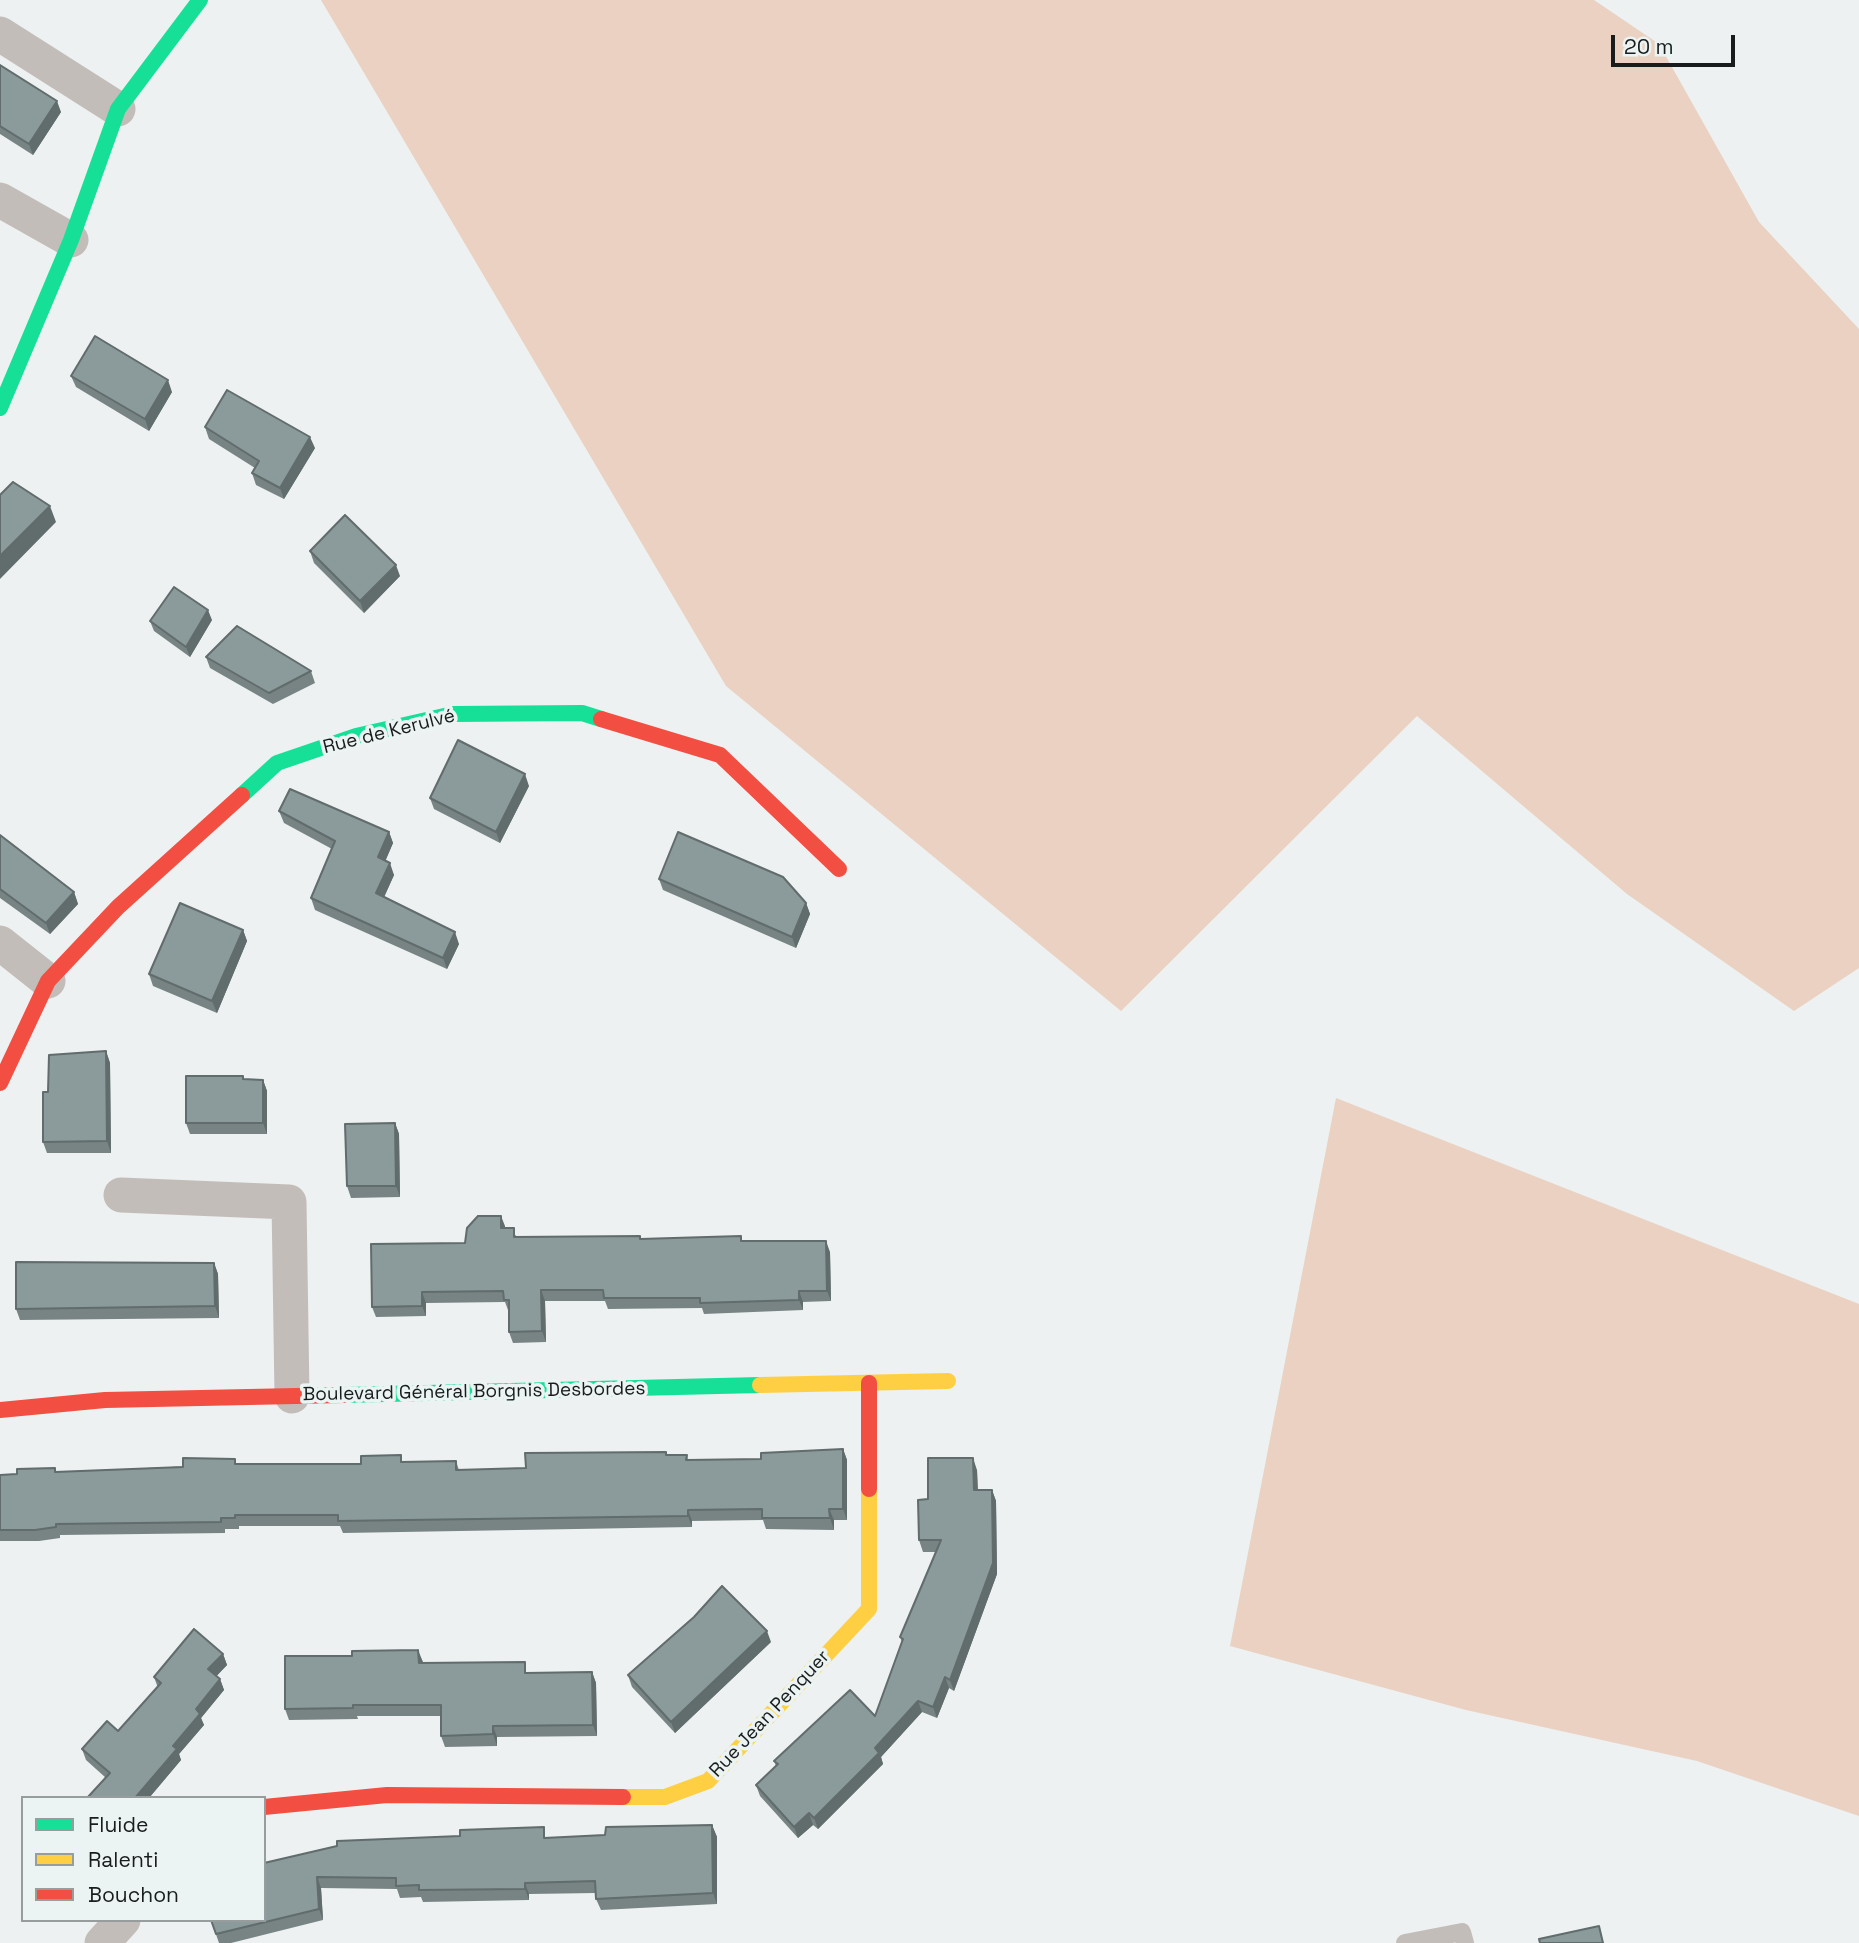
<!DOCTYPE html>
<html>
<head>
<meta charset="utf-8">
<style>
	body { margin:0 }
	#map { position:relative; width:1859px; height:1943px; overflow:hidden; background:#edf1f1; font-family:"Space Grotesk",sans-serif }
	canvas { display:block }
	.legend { position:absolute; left:21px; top:1796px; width:245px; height:126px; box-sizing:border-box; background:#ebf3f3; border:2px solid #979d9d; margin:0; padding:9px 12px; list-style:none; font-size:21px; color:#191c1c }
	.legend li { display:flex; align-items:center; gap:14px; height:35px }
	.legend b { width:35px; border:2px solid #979d9d }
	.scale { position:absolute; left:1611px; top:35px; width:124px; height:32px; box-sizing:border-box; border:4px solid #191c1c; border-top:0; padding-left:9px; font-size:21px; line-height:24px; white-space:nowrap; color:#191c1c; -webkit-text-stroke:5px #ebf3f3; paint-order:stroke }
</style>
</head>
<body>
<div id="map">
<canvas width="1859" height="1943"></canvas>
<ul class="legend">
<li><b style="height:9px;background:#16e098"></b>Fluide</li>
<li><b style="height:9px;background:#ffcf43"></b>Ralenti</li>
<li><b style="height:9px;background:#f24e42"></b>Bouchon</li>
</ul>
<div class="scale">20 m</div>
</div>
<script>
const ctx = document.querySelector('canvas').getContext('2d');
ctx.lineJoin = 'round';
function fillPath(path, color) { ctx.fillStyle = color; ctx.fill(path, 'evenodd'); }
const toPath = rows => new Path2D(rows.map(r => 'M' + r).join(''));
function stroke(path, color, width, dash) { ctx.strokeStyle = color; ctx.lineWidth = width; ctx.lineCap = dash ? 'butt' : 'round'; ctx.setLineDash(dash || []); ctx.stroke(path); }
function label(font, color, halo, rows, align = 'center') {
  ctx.font = font + ' "Space Grotesk",sans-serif'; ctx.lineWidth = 7; ctx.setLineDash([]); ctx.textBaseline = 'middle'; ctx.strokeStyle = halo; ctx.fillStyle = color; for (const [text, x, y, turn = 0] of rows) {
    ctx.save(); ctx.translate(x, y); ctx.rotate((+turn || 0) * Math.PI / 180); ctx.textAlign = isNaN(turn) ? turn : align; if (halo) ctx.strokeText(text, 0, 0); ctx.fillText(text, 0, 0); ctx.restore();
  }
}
fillPath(toPath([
	[321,0,1594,0,1659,44,1759,222,1859,329,1859,968,1794,1011,1627,894,1417,716,1121,1011,726,686],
	[1336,1098,1859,1304,1859,1816,1697,1761,1466,1710,1230,1646]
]), '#ead1c1');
stroke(toPath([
	[1405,1943,1462,1932,1465,1943]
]), '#c3bdb9', 18);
stroke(toPath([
	[0,34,118,109],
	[0,200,71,240],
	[0,943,48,981],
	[121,1195,289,1202,292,1396],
	[102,1943,123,1920]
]), '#c3bdb9', 35);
stroke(toPath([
	[0,408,71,240,118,109,200,0],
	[242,795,277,763,356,736,453,714,582,713,601,719],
	[344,1395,760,1385]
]), '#16e098', 16);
stroke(toPath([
	[760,1385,948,1381],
	[623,1797,665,1797,708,1781,869,1609,869,1489]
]), '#ffcf43', 16);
stroke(toPath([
	[601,719,720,755,839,869],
	[0,1083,48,981,118,907,242,795],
	[869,1383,869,1489],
	[0,1410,105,1400,344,1395],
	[264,1807,387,1795,623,1797]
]), '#f24e42', 16);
fillPath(toPath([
	[0,65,61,112,33,155,0,134],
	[71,376,172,392,149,431,76,387],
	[205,427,315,448,284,499,256,485,252,473,255,468,209,439],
	[310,551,400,576,364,613,314,563],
	[212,620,190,657,154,631,150,621],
	[206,657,311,671,315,683,273,704,210,668],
	[529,786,500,843,434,809,430,798],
	[279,811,389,832,393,843,385,861,394,875,384,897,459,944,447,969,315,910,311,898,332,849,284,823],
	[0,835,74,892,78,904,50,934,0,898],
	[659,879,806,903,810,914,796,948,663,890],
	[243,930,247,941,217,1013,153,986,149,974],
	[106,1051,110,1063,111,1153,47,1153,43,1142],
	[244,1079,263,1080,267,1091,267,1134,190,1134,186,1123],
	[395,1123,399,1134,400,1197,351,1198,347,1186],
	[505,1226,505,1228,518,1237,743,1241,830,1252,831,1301,803,1302,803,1310,704,1314,702,1308,608,1309,605,1301,545,1301,546,1342,513,1343,509,1332,509,1310,508,1310,505,1302,426,1303,426,1316,376,1317,372,1307,465,1243],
	[214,1263,218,1274,219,1318,20,1320,16,1309],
	[843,1449,847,1460,847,1520,834,1520,834,1530,766,1529,763,1520,692,1521,692,1527,343,1533,340,1526,239,1526,239,1529,225,1529,225,1533,60,1535,60,1538,39,1541,0,1541,0,1475,17,1474,55,1468,56,1472,237,1464,361,1464,456,1461,459,1470,526,1468,666,1452,667,1455,687,1455,688,1460,761,1459],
	[977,1470,978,1490,992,1490,996,1501,997,1574,954,1691,949,1688,937,1718,922,1712,881,1757,883,1764,818,1829,813,1825,798,1838,760,1796,756,1785,776,1766,774,1761,875,1716,902,1642,900,1637,936,1552,923,1552,919,1540,928,1499],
	[771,1642,675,1733,632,1687,628,1675],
	[223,1654,227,1665,216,1676,220,1679,224,1690,201,1718,204,1725,179,1754,181,1760,149,1798,87,1798,106,1778,86,1760,82,1749,118,1731,158,1688,154,1677],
	[423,1662,423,1663,529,1673,592,1672,596,1683,597,1736,497,1737,497,1746,445,1747,441,1736,441,1716,357,1716,358,1719,289,1720,285,1709],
	[712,1825,717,1837,717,1904,601,1910,596,1899,596,1893,529,1894,529,1900,423,1902,421,1897,400,1898,397,1889,321,1888,323,1920,231,1943,219,1943,211,1920,264,1863,548,1838,605,1835]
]), '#788484');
fillPath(toPath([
	[57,101,61,112,33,155,29,144],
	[168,380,172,392,149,431,145,419],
	[310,437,315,448,284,499,280,488],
	[50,506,56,522,0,579,0,556],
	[396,565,400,576,364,613,360,601],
	[208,610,212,620,190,657,186,647],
	[525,774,529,786,500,843,496,832],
	[389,832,393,843,382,869,378,857],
	[390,863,394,875,381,904,376,893],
	[74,892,78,904,50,934,46,923],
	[806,903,810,914,796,948,792,937],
	[243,930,247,941,217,1013,212,1001],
	[455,932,459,944,447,969,443,958],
	[106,1051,110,1063,111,1153,107,1141],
	[263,1080,267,1091,267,1134,263,1123],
	[395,1123,399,1134,400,1197,396,1186],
	[501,1216,505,1226,505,1238,501,1228],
	[826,1241,830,1252,831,1301,827,1291],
	[214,1263,218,1274,219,1318,215,1306],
	[541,1290,545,1301,546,1342,542,1331],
	[799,1291,803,1302,803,1310,799,1300],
	[422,1292,426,1303,426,1316,422,1306],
	[843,1449,847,1460,847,1520,843,1509],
	[973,1458,977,1470,978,1502,974,1490],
	[992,1490,996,1501,997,1574,954,1691,950,1680],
	[829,1509,834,1520,834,1530,830,1518],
	[688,1510,692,1521,692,1527,688,1516],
	[767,1631,771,1642,675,1733,671,1722],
	[418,1650,423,1662,423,1675,419,1663],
	[223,1654,227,1665,212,1681,208,1669],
	[592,1672,596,1683,597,1736,593,1725],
	[945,1677,949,1688,937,1718,933,1707],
	[220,1679,224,1690,201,1718,204,1725,179,1754,181,1760,149,1798,135,1798,196,1709],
	[918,1701,922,1712,881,1757,883,1764,818,1829,814,1818,875,1748],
	[493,1726,497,1737,497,1746,493,1734],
	[809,1813,813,1825,798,1838,794,1827],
	[712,1825,717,1837,717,1904,713,1893],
	[317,1877,321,1888,323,1920,319,1909],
	[525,1883,529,1894,529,1900,525,1889]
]), '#616c6c');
const building = toPath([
	[0,65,57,101,29,144,0,126,0,65],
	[95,336,168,380,145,419,71,376,95,336],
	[227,390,310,437,280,488,252,473,259,461,205,427,227,390],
	[13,482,50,506,0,556,0,495,13,482],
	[345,515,396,565,360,601,310,551,345,515],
	[174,587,208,610,186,647,150,621,174,587],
	[237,626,311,671,269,693,206,657,237,626],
	[458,740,525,774,496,832,430,798,458,740],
	[290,789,389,832,378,857,390,863,376,893,455,932,443,958,311,898,335,841,279,811,290,789],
	[678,832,783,877,806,903,792,937,659,879,678,832],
	[0,835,74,892,46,923,0,889,0,835],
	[180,903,243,930,212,1001,149,974,180,903],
	[106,1051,107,1141,43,1142,43,1092,48,1092,49,1055,106,1051],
	[186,1076,243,1076,243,1079,263,1080,263,1123,186,1123,186,1076],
	[395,1123,396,1186,347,1186,345,1124,395,1123],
	[478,1216,501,1216,501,1228,514,1228,514,1237,640,1236,640,1239,741,1236,741,1241,826,1241,827,1291,799,1291,799,1300,700,1303,700,1298,604,1298,603,1290,541,1290,542,1331,509,1332,509,1300,504,1300,503,1291,422,1292,422,1306,372,1307,371,1244,465,1243,467,1228,478,1216],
	[16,1262,214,1263,215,1306,16,1309,16,1262],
	[843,1449,843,1509,829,1509,830,1518,762,1518,762,1509,688,1510,688,1516,338,1521,338,1515,235,1515,235,1518,221,1518,221,1522,56,1524,56,1527,35,1530,0,1530,0,1475,17,1474,17,1469,55,1468,55,1472,183,1467,183,1458,235,1459,235,1464,361,1464,361,1456,401,1455,401,1462,456,1461,456,1470,526,1468,525,1453,666,1452,666,1455,687,1455,686,1460,761,1459,761,1453,843,1449],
	[928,1458,973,1458,974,1490,992,1490,993,1563,950,1680,945,1677,933,1707,918,1701,875,1748,879,1753,814,1818,809,1813,794,1827,756,1785,778,1764,774,1761,850,1690,875,1716,903,1639,900,1637,941,1540,919,1540,918,1500,928,1499,928,1458],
	[722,1586,767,1631,671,1722,628,1675,694,1617,722,1586],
	[194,1629,223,1654,208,1669,220,1679,196,1709,200,1714,173,1746,177,1749,135,1798,87,1798,110,1773,82,1749,107,1721,118,1731,161,1683,154,1677,194,1629],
	[418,1650,419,1663,525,1662,525,1673,592,1672,593,1725,493,1726,493,1734,441,1736,441,1705,353,1705,353,1708,285,1709,285,1656,352,1656,352,1651,418,1650],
	[712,1825,713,1893,596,1899,595,1881,525,1883,525,1889,419,1890,419,1885,396,1886,396,1878,317,1877,319,1909,216,1934,211,1920,264,1920,264,1863,337,1846,337,1841,460,1836,460,1830,544,1827,544,1838,605,1835,606,1827,712,1825],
	[1599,1926,1603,1943,1540,1943,1539,1939,1599,1926]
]);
fillPath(building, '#8b9a9a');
stroke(building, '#616c6c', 2);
label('19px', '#191c1c', '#ebf3f3', [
	["Rue de Kerulvé",389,732,-14],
	["Boulevard Général Borgnis Desbordes",474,1392,-1],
	["Rue Jean Penquer",770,1714,-47]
]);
</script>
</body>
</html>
